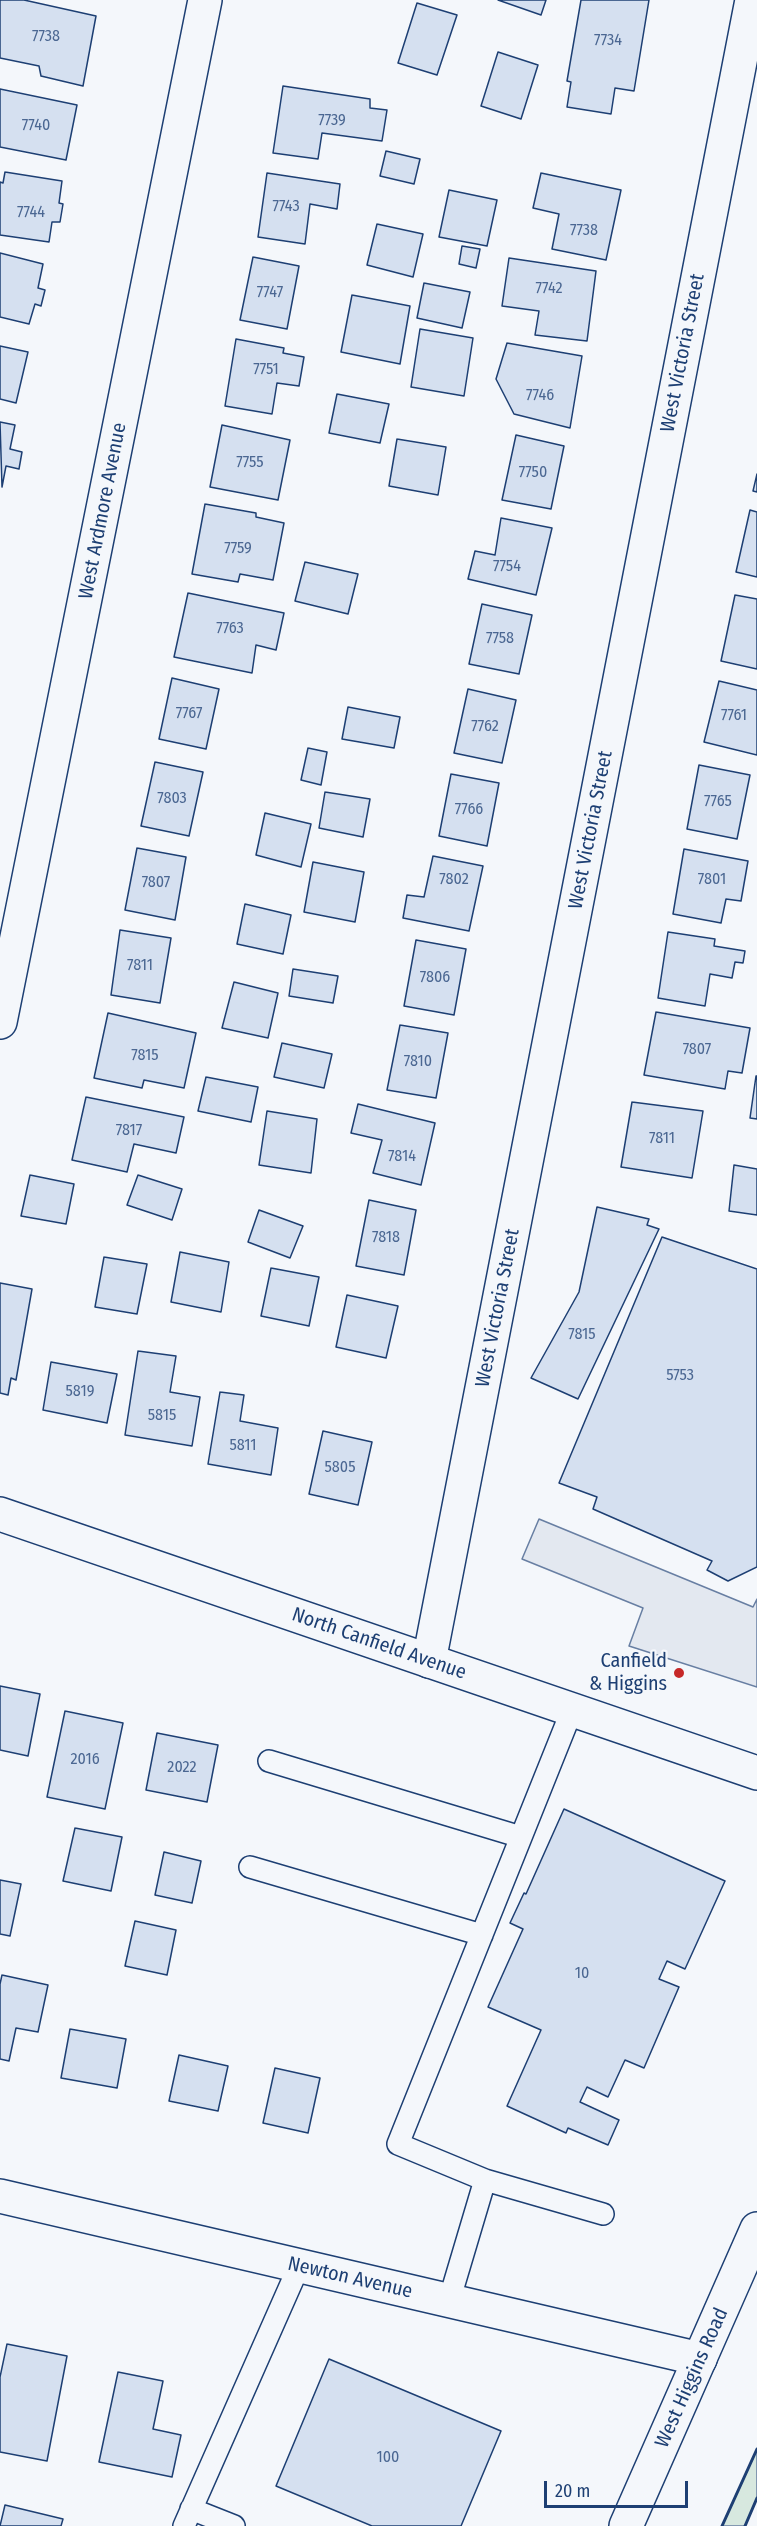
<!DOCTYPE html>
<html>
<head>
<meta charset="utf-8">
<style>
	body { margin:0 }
	#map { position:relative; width:757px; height:2526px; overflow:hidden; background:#f4f7fb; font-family:"Fira Sans Condensed",sans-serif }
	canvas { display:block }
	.scale { position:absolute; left:544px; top:2481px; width:144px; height:27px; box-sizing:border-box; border:3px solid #1d3f73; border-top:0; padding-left:8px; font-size:18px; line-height:21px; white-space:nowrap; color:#1d3f73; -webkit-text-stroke:4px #f4f7fb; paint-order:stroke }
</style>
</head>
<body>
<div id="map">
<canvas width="757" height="2526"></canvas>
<div class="scale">20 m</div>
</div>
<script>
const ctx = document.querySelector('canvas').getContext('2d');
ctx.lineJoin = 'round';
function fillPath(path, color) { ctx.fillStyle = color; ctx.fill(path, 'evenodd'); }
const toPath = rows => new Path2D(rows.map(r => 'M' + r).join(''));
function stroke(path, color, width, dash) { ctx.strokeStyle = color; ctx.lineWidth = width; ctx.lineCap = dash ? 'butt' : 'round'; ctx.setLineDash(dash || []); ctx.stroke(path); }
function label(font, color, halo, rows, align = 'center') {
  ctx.font = font + ' "Fira Sans Condensed",sans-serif'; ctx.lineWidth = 4.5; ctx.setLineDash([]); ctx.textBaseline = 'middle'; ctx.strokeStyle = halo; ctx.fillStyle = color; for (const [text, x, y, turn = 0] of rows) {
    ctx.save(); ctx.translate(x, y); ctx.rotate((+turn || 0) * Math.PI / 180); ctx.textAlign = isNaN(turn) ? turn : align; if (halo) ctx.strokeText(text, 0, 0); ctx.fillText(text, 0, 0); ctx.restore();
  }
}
const green = toPath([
	[757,2449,757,2498,745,2526,722,2526,757,2449]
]);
fillPath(green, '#d7e8df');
stroke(green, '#687fa3', 1.5);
const parking = toPath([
	[539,1519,753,1607,757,1599,757,1687,629,1646,643,1608,522,1559,539,1519]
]);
fillPath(parking, '#e3e8f0');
stroke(parking, '#687fa3', 1.5);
const building = toPath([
	[0,0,24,0,96,16,83,86,41,76,39,66,0,58,0,0],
	[498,0,546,0,541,15,498,0],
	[581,0,649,0,634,91,615,88,611,114,567,107,571,82,567,81,581,0],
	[417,3,457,15,437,75,398,63,417,3],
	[498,52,538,65,521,119,481,106,498,52],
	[283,86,370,99,370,108,387,110,382,141,322,133,318,159,273,153,283,86],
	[0,89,77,105,66,160,0,147,0,89],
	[386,151,420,159,414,184,380,176,386,151],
	[5,172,62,181,59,203,63,204,60,222,52,222,49,242,0,235,0,182,3,183,5,172],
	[267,173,340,184,337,209,310,204,305,244,258,237,267,173],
	[541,173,621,190,606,260,552,249,559,214,533,208,541,173],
	[449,190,497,200,487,246,439,237,449,190],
	[377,224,423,234,413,277,367,265,377,224],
	[462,246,480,249,476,268,459,264,462,246],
	[0,253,43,264,38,288,45,290,41,306,35,304,29,324,0,317,0,253],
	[253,257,299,266,287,329,240,320,253,257],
	[509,258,596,271,587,341,535,335,539,311,502,306,509,258],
	[424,283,470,292,462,328,417,318,424,283],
	[352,295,410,306,400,364,341,352,352,295],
	[420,329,473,338,464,396,411,387,420,329],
	[236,339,284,348,283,353,304,357,299,386,277,383,272,414,225,406,236,339],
	[507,343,582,356,570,428,514,414,496,379,507,343],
	[0,346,28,352,16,403,0,399,0,346],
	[337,394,389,404,380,443,329,433,337,394],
	[0,422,15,425,10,449,22,452,19,469,6,466,2,487,0,422],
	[222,425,290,440,278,500,210,487,222,425],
	[516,435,564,446,551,509,502,500,516,435],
	[397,439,446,447,438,495,389,486,397,439],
	[757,474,757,492,753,491,757,474],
	[205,504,256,513,256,517,284,523,273,580,240,574,238,582,192,574,205,504],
	[750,510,757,512,757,577,736,572,750,510],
	[501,518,552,528,536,595,468,579,475,551,495,555,501,518],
	[305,562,358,574,348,614,295,601,305,562],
	[188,593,284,613,276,650,256,645,252,673,174,657,188,593],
	[735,595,757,599,757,669,721,661,735,595],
	[482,604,532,615,519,674,469,664,482,604],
	[172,678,219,689,206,749,159,739,172,678],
	[719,681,757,690,757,755,704,742,719,681],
	[468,689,516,700,502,763,454,753,468,689],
	[348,707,400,717,394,748,342,739,348,707],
	[308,748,327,752,321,785,301,780,308,748],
	[155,762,203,772,189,836,141,826,155,762],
	[699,765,750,775,737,839,687,829,699,765],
	[451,774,499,783,487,846,439,836,451,774],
	[325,792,370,799,363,837,319,828,325,792],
	[265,813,311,824,301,867,256,855,265,813],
	[137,848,186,857,175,920,125,910,137,848],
	[684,849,748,861,741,901,726,899,721,923,673,914,684,849],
	[433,856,483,866,469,931,403,918,407,895,424,897,433,856],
	[313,862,364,872,355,922,304,912,313,862],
	[245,904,291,915,283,954,237,944,245,904],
	[120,930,171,938,160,1003,111,995,120,930],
	[668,932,715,939,714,946,745,951,743,963,735,962,732,978,710,974,705,1006,658,998,668,932],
	[416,940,466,949,454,1015,404,1006,416,940],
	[293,969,338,976,333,1003,289,996,293,969],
	[234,982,278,993,268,1038,222,1028,234,982],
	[656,1012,750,1028,742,1073,728,1071,725,1089,644,1075,656,1012],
	[108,1013,196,1033,184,1088,144,1080,142,1088,94,1078,108,1013],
	[400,1025,448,1033,436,1098,387,1090,400,1025],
	[282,1043,332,1054,324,1088,274,1077,282,1043],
	[756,1076,757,1076,757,1119,750,1118,756,1076],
	[206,1077,258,1087,251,1122,198,1111,206,1077],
	[86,1097,184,1117,176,1153,134,1144,127,1172,72,1160,86,1097],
	[632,1102,703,1111,692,1178,621,1167,632,1102],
	[358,1104,435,1123,421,1185,373,1173,382,1140,351,1133,358,1104],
	[267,1111,317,1119,311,1173,259,1165,267,1111],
	[734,1165,757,1169,757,1215,729,1211,734,1165],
	[30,1175,74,1184,66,1224,21,1216,30,1175],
	[138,1175,182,1189,172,1220,127,1205,138,1175],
	[369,1200,416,1210,404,1275,356,1266,369,1200],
	[597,1207,649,1219,647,1225,659,1229,578,1399,531,1378,579,1292,597,1207],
	[259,1210,303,1226,290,1258,248,1242,259,1210],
	[662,1237,757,1269,757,1567,728,1581,707,1570,712,1561,593,1509,597,1497,559,1483,662,1237],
	[180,1252,229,1262,221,1312,171,1302,180,1252],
	[104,1257,147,1264,137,1314,95,1307,104,1257],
	[271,1268,319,1277,309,1326,261,1316,271,1268],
	[0,1283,32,1289,16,1380,11,1378,8,1395,0,1393,0,1283],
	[347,1295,398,1306,386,1358,336,1347,347,1295],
	[138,1351,176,1356,170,1392,200,1397,192,1446,125,1435,138,1351],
	[51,1362,117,1374,107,1423,43,1410,51,1362],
	[220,1392,244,1395,240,1421,278,1428,271,1475,208,1464,220,1392],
	[323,1431,372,1442,358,1505,309,1494,323,1431],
	[0,1686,40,1694,28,1756,0,1750,0,1686],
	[65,1711,123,1723,105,1809,47,1797,65,1711],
	[157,1733,218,1745,207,1802,146,1790,157,1733],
	[564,1809,725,1881,685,1969,667,1961,659,1979,679,1987,644,2068,625,2060,608,2097,587,2087,580,2102,619,2120,608,2145,568,2128,566,2133,507,2106,541,2030,488,2007,523,1929,510,1923,524,1893,526,1894,564,1809],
	[75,1828,122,1837,111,1891,63,1881,75,1828],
	[164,1852,201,1861,192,1903,155,1895,164,1852],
	[0,1880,21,1884,10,1936,0,1934,0,1880],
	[135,1921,176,1930,167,1975,125,1966,135,1921],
	[2,1975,48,1985,38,2032,16,2028,9,2061,0,2059,0,1984,2,1975],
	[70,2029,126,2039,117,2088,61,2078,70,2029],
	[179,2055,228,2066,218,2111,169,2101,179,2055],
	[275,2068,320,2078,308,2133,263,2123,275,2068],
	[7,2344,67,2356,47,2461,0,2452,0,2377,7,2344],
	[329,2359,501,2431,461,2526,372,2526,276,2486,329,2359],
	[118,2372,163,2381,153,2429,181,2435,172,2477,99,2462,118,2372],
	[5,2505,63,2519,61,2526,0,2526,5,2505]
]);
fillPath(building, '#d5e0f0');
stroke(building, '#1d3f73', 1.5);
const service = toPath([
	[269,1761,521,1837],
	[250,1867,482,1935],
	[485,2180,603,2214],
	[449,2301,485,2180,398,2144,572,1710],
	[191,2509,234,2526],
	[184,2526,299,2266]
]);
const minor = toPath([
	[0,1022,205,0],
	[429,1661,752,0],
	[0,2196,700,2359]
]);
const tertiary = toPath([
	[0,1514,757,1773]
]);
const primary = toPath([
	[626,2526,757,2229]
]);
stroke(service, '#1d3f73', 24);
stroke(minor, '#1d3f73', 36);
stroke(tertiary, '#1d3f73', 36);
stroke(primary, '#1d3f73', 36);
stroke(service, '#f4f7fb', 21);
stroke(minor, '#f4f7fb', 33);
stroke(tertiary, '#f4f7fb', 33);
stroke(primary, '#f4f7fb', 33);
stroke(toPath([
	[722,2526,757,2449],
	[745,2526,757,2498]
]), '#1d3f73', 3);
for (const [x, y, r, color] of [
	[679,1673,6,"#c62828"]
]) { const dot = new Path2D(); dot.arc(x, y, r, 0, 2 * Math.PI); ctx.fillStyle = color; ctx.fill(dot); stroke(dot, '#f4f7fb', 2); }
label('16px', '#4b6792', null, [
	["7738",46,37],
	["7734",608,41],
	["7739",332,121],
	["7740",36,126],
	["7743",286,207],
	["7744",31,213],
	["7738",584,231],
	["7742",549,289],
	["7747",270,293],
	["7751",266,370],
	["7746",540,396],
	["7755",250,463],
	["7750",533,473],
	["7759",238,549],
	["7754",507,567],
	["7763",230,629],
	["7758",500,639],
	["7767",189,714],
	["7761",734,716],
	["7762",485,727],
	["7803",172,799],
	["7765",718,802],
	["7766",469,810],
	["7802",454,880],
	["7801",712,880],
	["7807",156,883],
	["7811",140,966],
	["7806",435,978],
	["7807",697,1050],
	["7815",145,1056],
	["7810",418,1062],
	["7817",129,1131],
	["7811",662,1139],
	["7814",402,1157],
	["7818",386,1238],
	["7815",582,1335],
	["5753",680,1376],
	["5819",80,1392],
	["5815",162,1416],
	["5811",243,1446],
	["5805",340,1468],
	["2016",85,1760],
	["2022",182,1768],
	["10",582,1974],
	["100",388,2458]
]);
label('20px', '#1d3f73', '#f4f7fb', [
	["West Victoria Street",683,353,-79],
	["West Ardmore Avenue",103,511,-79],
	["West Victoria Street",591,830,-79],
	["West Victoria Street",498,1308,-79],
	["North Canfield Avenue",379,1644,19],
	["Newton Avenue",350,2278,13],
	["West Higgins Road",692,2378,-66]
]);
label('20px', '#1d3f73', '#f4f7fb', [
	["Canfield",667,1661],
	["& Higgins",667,1684]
], 'right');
</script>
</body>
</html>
